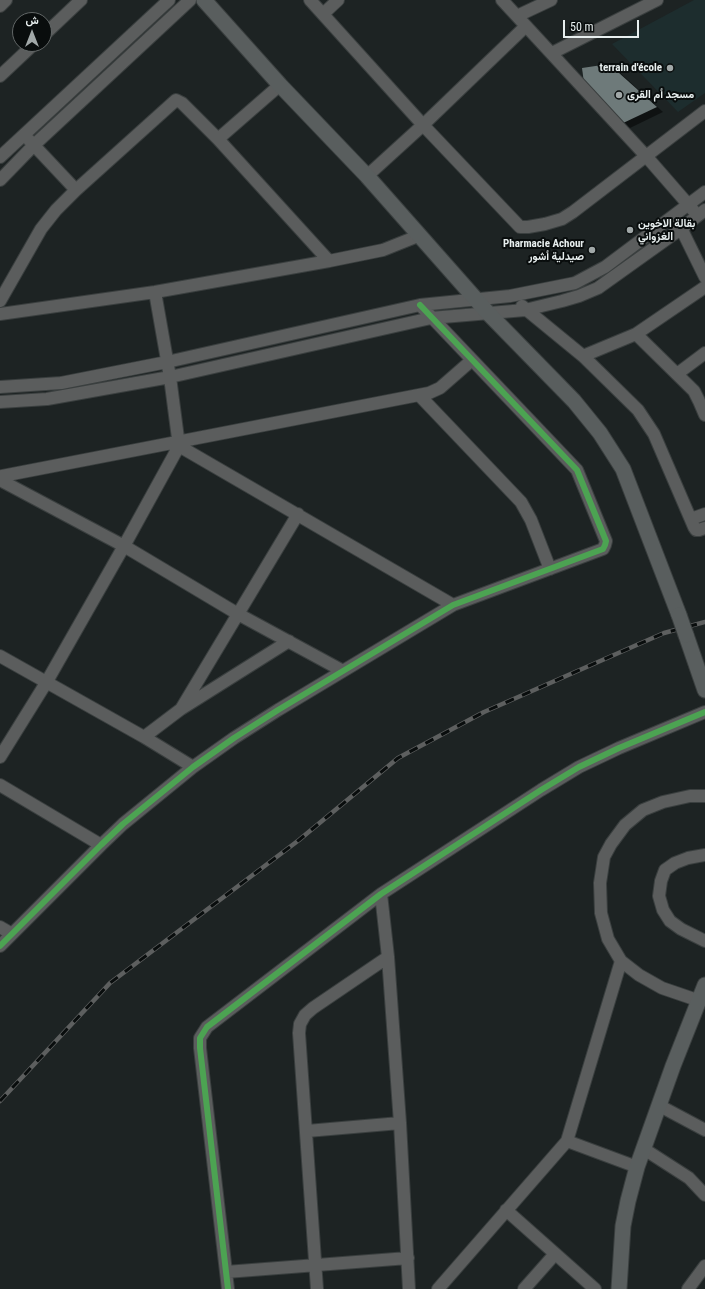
<!DOCTYPE html>
<html>
<head>
<meta charset="utf-8">
<style>
	body { margin:0 }
	#map { position:relative; width:705px; height:1289px; overflow:hidden; background:#1d2323; font-family:"Roboto Condensed",Vazirmatn,sans-serif }
	canvas { display:block }
	.north { position:absolute; left:12px; top:12px; width:40px; height:40px; box-sizing:border-box; background:#090d0d; border:1px solid #626767; border-radius:50%; rotate:0deg; font-size:11px; font-weight:700; line-height:16px; text-align:center; color:#e8efef }
	.north::after { content:''; display:block; margin:auto; width:14px; height:18px; background:#a1a8a8; clip-path:polygon(50% 0,100% 100%,50% 72%,0 100%) }
	.scale { position:absolute; left:563px; top:20px; width:76px; height:18px; box-sizing:border-box; border:2px solid #e8efef; border-top:0; padding-left:5px; font-size:12px; line-height:14px; white-space:nowrap; color:#e8efef; -webkit-text-stroke:3px #090d0d; paint-order:stroke }
</style>
</head>
<body>
<div id="map">
<canvas width="705" height="1289"></canvas>
<div class="north">ش</div>
<div class="scale">50 m</div>
</div>
<script>
const ctx = document.querySelector('canvas').getContext('2d');
ctx.lineJoin = 'round';
function fillPath(path, color) { ctx.fillStyle = color; ctx.fill(path, 'evenodd'); }
const toPath = rows => new Path2D(rows.map(r => 'M' + r).join(''));
function stroke(path, color, width, dash) { ctx.strokeStyle = color; ctx.lineWidth = width; ctx.lineCap = dash ? 'butt' : 'round'; ctx.setLineDash(dash || []); ctx.stroke(path); }
function label(font, color, halo, rows, align = 'center') {
  ctx.font = font + ' "Roboto Condensed",Vazirmatn,sans-serif'; ctx.lineWidth = 4; ctx.setLineDash([]); ctx.textBaseline = 'middle'; ctx.strokeStyle = halo; ctx.fillStyle = color; for (const [text, x, y, turn = 0] of rows) {
    ctx.save(); ctx.translate(x, y); ctx.rotate((+turn || 0) * Math.PI / 180); ctx.textAlign = isNaN(turn) ? turn : align; if (halo) ctx.strokeText(text, 0, 0); ctx.fillText(text, 0, 0); ctx.restore();
  }
}
fillPath(toPath([
	[694,0,705,0,705,93,678,112,612,44]
]), '#1d2d2e');
fillPath(toPath([
	[609,65,617,70,663,112,630,128,622,123]
]), '#0007');
fillPath(toPath([
	[609,64,657,107,621,124,584,83,582,68]
]), '#6e7a7a');
const minor = toPath([
	[310,0,423,125,520,227,528,227,545,224,562,219,573,212,705,111],
	[502,0,646,156,693,210],
	[0,6,6,0],
	[323,14,338,0],
	[517,16,551,0],
	[44,35,81,0],
	[552,53,657,0],
	[0,76,34,44],
	[218,139,280,85],
	[29,140,76,190],
	[0,157,169,0],
	[367,176,423,125,526,26],
	[0,180,34,145,190,0],
	[678,222,705,277],
	[155,292,170,377,179,446,453,605],
	[0,301,41,229,56,210,76,190,176,100,182,103,218,139,329,261],
	[522,306,583,356,638,410,654,434,694,527,696,530,699,530,705,528],
	[0,314,155,292,329,261,383,250,418,236],
	[636,334,694,391,699,401,705,415],
	[583,356,636,334,705,287],
	[677,374,705,353],
	[0,387,61,383,167,362,420,305,510,296,575,283,605,267,705,192],
	[419,395,521,502,531,520,550,569],
	[0,402,47,399,170,377,431,318,525,310,562,301,579,296,598,288,682,228,705,210],
	[0,479,2,476,429,393,440,388,472,360],
	[0,480,124,546,238,614,343,671],
	[691,519,705,514],
	[0,656,144,737,193,767],
	[181,709,298,514],
	[144,737,181,709,289,641],
	[0,757,46,683,124,546,179,446],
	[0,785,101,845],
	[705,855,688,858,675,863,665,870,661,881,659,896,663,910,670,921,681,929,705,941],
	[381,894,388,957,400,1123,409,1289],
	[0,927,12,934],
	[0,946,101,845,123,824,193,767,234,738,278,710,453,605,603,549,605,545,606,541,577,470,420,305],
	[700,1001,662,988,639,975,621,961,608,939,601,913,600,883,604,857,611,844,625,825,643,810,663,802,690,796,705,796],
	[660,1106,705,1130],
	[307,1131,400,1123],
	[567,1141,637,1167],
	[644,1149,689,1178,705,1195],
	[506,1210,595,1289],
	[226,1272,408,1258],
	[228,1289,200,1048,200,1038,207,1027,381,894,541,790,579,767,619,748,705,712],
	[317,1289,299,1033,300,1024,305,1015,313,1008,388,957],
	[438,1289,567,1141,621,961],
	[524,1289,555,1254],
	[688,1289,705,1266]
]);
const major = toPath([
	[204,0,280,85,367,176,488,313,574,401,600,433,623,469,679,615],
	[686,635,705,690],
	[619,1289,623,1226,628,1201,637,1167,673,1066,705,985]
]);
stroke(minor, '#3a3f3f', 14);
stroke(major, '#3a3f3f', 17);
stroke(minor, '#5b5d5d', 12);
stroke(major, '#595e5e', 15);
const rail = toPath([
	[0,1101,110,983,299,840,398,758,484,712,664,633,705,622]
]);
stroke(rail, '#5d5f5f', 4.5);
stroke(rail, '#090d0d', 3, [9]);
const majorBridge = toPath([
	[679,615,686,635]
]);
stroke(majorBridge, '#3a3f3f', 17, []);
stroke(majorBridge, '#595e5e', 15);
stroke(toPath([
	[0,946,101,845,123,824,193,767,234,738,278,710,453,605,603,549,605,545,606,541,577,470,420,305],
	[228,1289,200,1048,200,1038,207,1027,381,894,541,790,579,767,619,748,705,712]
]), '#4ca352', 6);
for (const [x, y, r, color] of [
	[670,68,4,"#a1a8a8"],
	[619,95,4,"#a1a8a8"],
	[630,230,4,"#a1a8a8"],
	[592,250,4,"#a1a8a8"]
]) { const dot = new Path2D(); dot.arc(x, y, r, 0, 2 * Math.PI); ctx.fillStyle = color; ctx.fill(dot); stroke(dot, '#090d0d', 1.5); }
label('bold 11px', '#e8efef', '#090d0d', [
	["terrain d'école",662,68],
	["مسجد أم القرى",627,95,"left"],
	["بقالة الاخوين",638,224,"left"],
	["الغزواني",638,237,"left"],
	["Pharmacie Achour",584,244],
	["صيدلية أشور",584,257]
], 'right');
</script>
</body>
</html>
